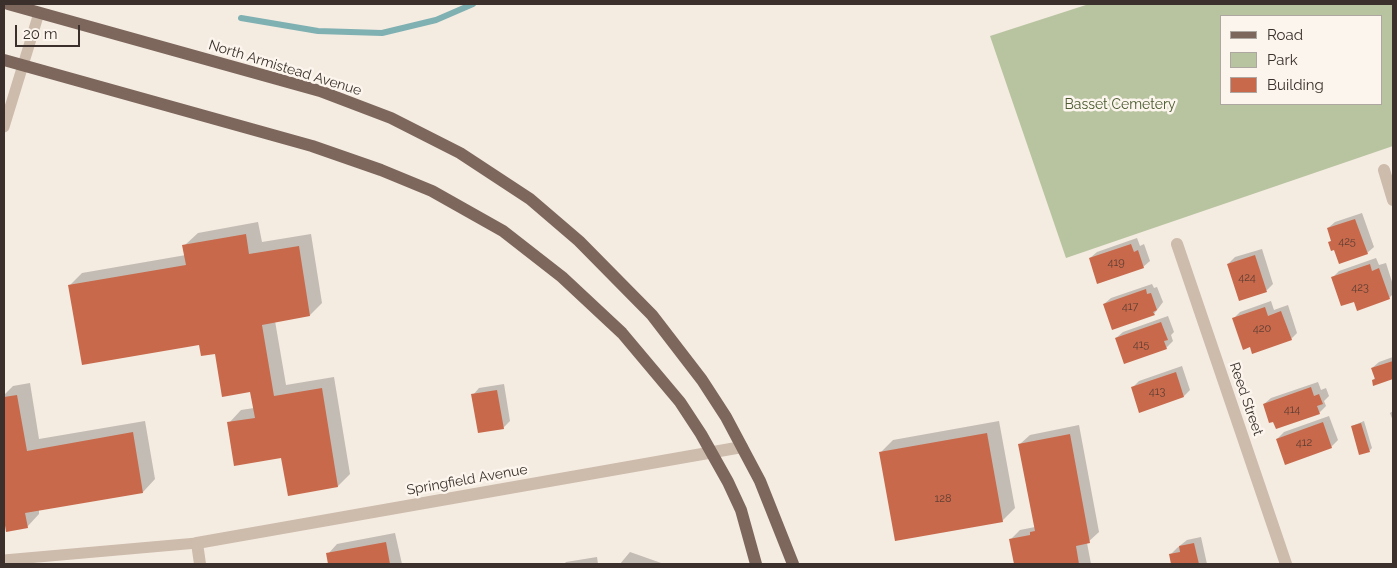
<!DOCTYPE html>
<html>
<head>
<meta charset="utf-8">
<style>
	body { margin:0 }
	#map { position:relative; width:1397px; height:568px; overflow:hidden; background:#f4ebe1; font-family:Raleway,sans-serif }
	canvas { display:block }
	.frame { position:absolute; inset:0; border:5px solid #3b302b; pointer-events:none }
	.legend { position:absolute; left:1220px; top:15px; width:162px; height:90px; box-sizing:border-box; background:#fbf5ee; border:1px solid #aea6a0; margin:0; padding:6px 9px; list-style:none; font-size:15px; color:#3b302b }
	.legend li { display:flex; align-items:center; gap:10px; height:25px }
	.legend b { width:25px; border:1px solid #aea6a0 }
	.scale { position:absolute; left:15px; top:25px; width:65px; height:22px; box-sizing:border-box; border:2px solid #3b302b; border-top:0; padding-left:6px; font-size:15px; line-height:18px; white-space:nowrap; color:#3b302b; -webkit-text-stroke:4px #fbf5ee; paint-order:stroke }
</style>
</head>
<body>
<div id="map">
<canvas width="1397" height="568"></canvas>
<div class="frame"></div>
<ul class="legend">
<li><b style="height:6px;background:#7d675c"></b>Road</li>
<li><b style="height:14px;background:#b8c4a0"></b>Park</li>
<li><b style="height:14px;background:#c8694b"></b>Building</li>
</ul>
<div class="scale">20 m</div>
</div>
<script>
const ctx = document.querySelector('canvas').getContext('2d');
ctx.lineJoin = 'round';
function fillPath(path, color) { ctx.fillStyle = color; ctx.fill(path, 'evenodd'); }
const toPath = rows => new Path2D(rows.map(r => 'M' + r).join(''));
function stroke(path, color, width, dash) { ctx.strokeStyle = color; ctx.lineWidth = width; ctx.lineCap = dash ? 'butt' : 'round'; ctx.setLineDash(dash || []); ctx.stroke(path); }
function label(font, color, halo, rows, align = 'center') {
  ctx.font = font + ' Raleway,sans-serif'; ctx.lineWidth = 5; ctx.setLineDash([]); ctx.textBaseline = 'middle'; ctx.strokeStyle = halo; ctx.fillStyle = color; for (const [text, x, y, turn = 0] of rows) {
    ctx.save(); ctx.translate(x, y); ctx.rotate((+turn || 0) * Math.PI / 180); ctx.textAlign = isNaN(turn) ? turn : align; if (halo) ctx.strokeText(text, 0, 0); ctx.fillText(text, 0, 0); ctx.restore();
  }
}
fillPath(toPath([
	[1089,4,1393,4,1393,146,1066,258,990,36],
	[1221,16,1381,16,1381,104,1221,104]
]), '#b8c4a0');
fillPath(toPath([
	[1362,213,1374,247,1367,253,1332,240,1328,228,1335,222],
	[258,222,262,242,311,234,322,303,310,315,275,321,286,385,334,377,350,474,338,486,289,494,282,457,229,423,241,410,254,408,251,391,216,352,70,285,82,273,186,255,185,245,198,233],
	[1137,238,1140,246,1144,244,1150,261,1143,267,1090,258,1097,252],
	[1262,249,1273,284,1267,290,1239,299,1228,264,1235,257],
	[1376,258,1379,265,1386,263,1393,285,1393,294,1389,298,1355,301,1332,278,1339,271],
	[1152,284,1154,288,1157,287,1163,302,1154,314,1104,304,1111,298],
	[1271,301,1274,310,1288,305,1297,333,1291,339,1233,319,1240,312],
	[1168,316,1174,332,1171,335,1173,341,1166,348,1116,338,1123,332],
	[1393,357,1393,377,1374,384,1373,380,1375,378,1372,368,1379,362],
	[1182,366,1190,390,1184,396,1132,388,1139,381],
	[1318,382,1321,390,1326,388,1329,396,1324,401,1326,406,1319,413,1264,404,1271,398],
	[30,383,39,439,145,421,155,479,143,492,39,510,39,514,27,527,4,515,4,395,13,386],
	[504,384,510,421,503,428,473,395,479,388],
	[1393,411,1393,421,1390,413],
	[1329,416,1338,440,1331,447,1277,439,1284,432],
	[999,421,1015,508,1002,521,881,452,893,440],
	[1364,421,1372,448,1369,451,1352,426],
	[1079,425,1099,532,1087,543,1091,564,1015,564,1010,540,1020,530,1035,527,1020,444,1030,435],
	[395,533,402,564,330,564,328,554,337,544],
	[1201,537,1207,564,1173,564,1171,554,1177,548,1187,540],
	[630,552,664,564,620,564],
	[597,557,598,564,564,564,566,562]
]), '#0003');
stroke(toPath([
	[241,18,318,31,382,33,436,20,473,4]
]), '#7fb0b2', 6);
fillPath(toPath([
	[1355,219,1368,254,1339,264,1334,250,1331,251,1328,242,1331,241,1327,228],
	[246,234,249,254,299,246,310,316,262,325,274,396,322,388,338,487,288,496,281,458,234,466,227,422,255,418,250,392,222,397,215,354,201,356,199,345,82,365,68,285,186,265,182,245],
	[1131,244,1134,252,1138,250,1144,268,1097,284,1089,258],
	[1255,255,1267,292,1239,301,1227,264],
	[1370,264,1372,271,1379,268,1390,299,1357,311,1354,302,1341,306,1331,277],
	[1146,289,1147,294,1151,293,1157,310,1153,312,1155,315,1112,330,1103,304],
	[1265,307,1268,316,1281,311,1292,340,1252,354,1250,347,1243,350,1232,318],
	[1161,322,1168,340,1164,341,1167,349,1124,364,1115,338],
	[1393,361,1393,379,1373,386,1372,380,1375,379,1371,368],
	[1176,372,1184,397,1139,413,1131,387],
	[1311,387,1314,396,1319,394,1323,404,1317,406,1320,414,1276,429,1273,422,1269,423,1263,404],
	[497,390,504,429,478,433,471,394],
	[17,395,27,451,133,432,143,493,25,513,28,528,6,532,4,519,4,397],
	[1323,422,1332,448,1285,465,1276,439],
	[1361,423,1370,452,1359,455,1351,426],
	[987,433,1003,522,895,541,879,452],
	[1070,434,1090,543,1076,546,1079,564,1014,564,1009,539,1030,535,1030,532,1035,531,1018,444],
	[386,542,390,564,328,564,326,553],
	[1194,543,1199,564,1171,564,1169,554,1180,552,1179,546]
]), '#c8694b');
stroke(toPath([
	[4,127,39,13],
	[4,560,197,543]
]), '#cdbbac', 11);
stroke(toPath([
	[1384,170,1393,200],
	[1177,244,1286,564],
	[200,564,197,543,742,447]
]), '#cdbbac', 12);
stroke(toPath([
	[8,4,320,91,391,118,460,153,530,199,579,241,652,315,702,380,726,417,760,481,793,564],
	[4,60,312,146,381,170,432,191,503,231,562,277,622,333,680,402,701,434,728,482,741,510,756,564]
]), '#7d675c', 12);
label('11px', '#5e3e33', null, [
	["425",1347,242],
	["419",1116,263],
	["424",1247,278],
	["423",1360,288],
	["417",1130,307],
	["420",1262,329],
	["415",1141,345],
	["413",1157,392],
	["414",1292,410],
	["412",1304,443],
	["128",943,499]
]);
label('14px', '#3b302b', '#fbf5ee', [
	["North Armistead Avenue",285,68,17],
	["Reed Street",1246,399,71],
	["Springfield Avenue",467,480,-10]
]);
label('14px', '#4a5a2e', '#fbf5ee', [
	["Basset Cemetery",1120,105]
]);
</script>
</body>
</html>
